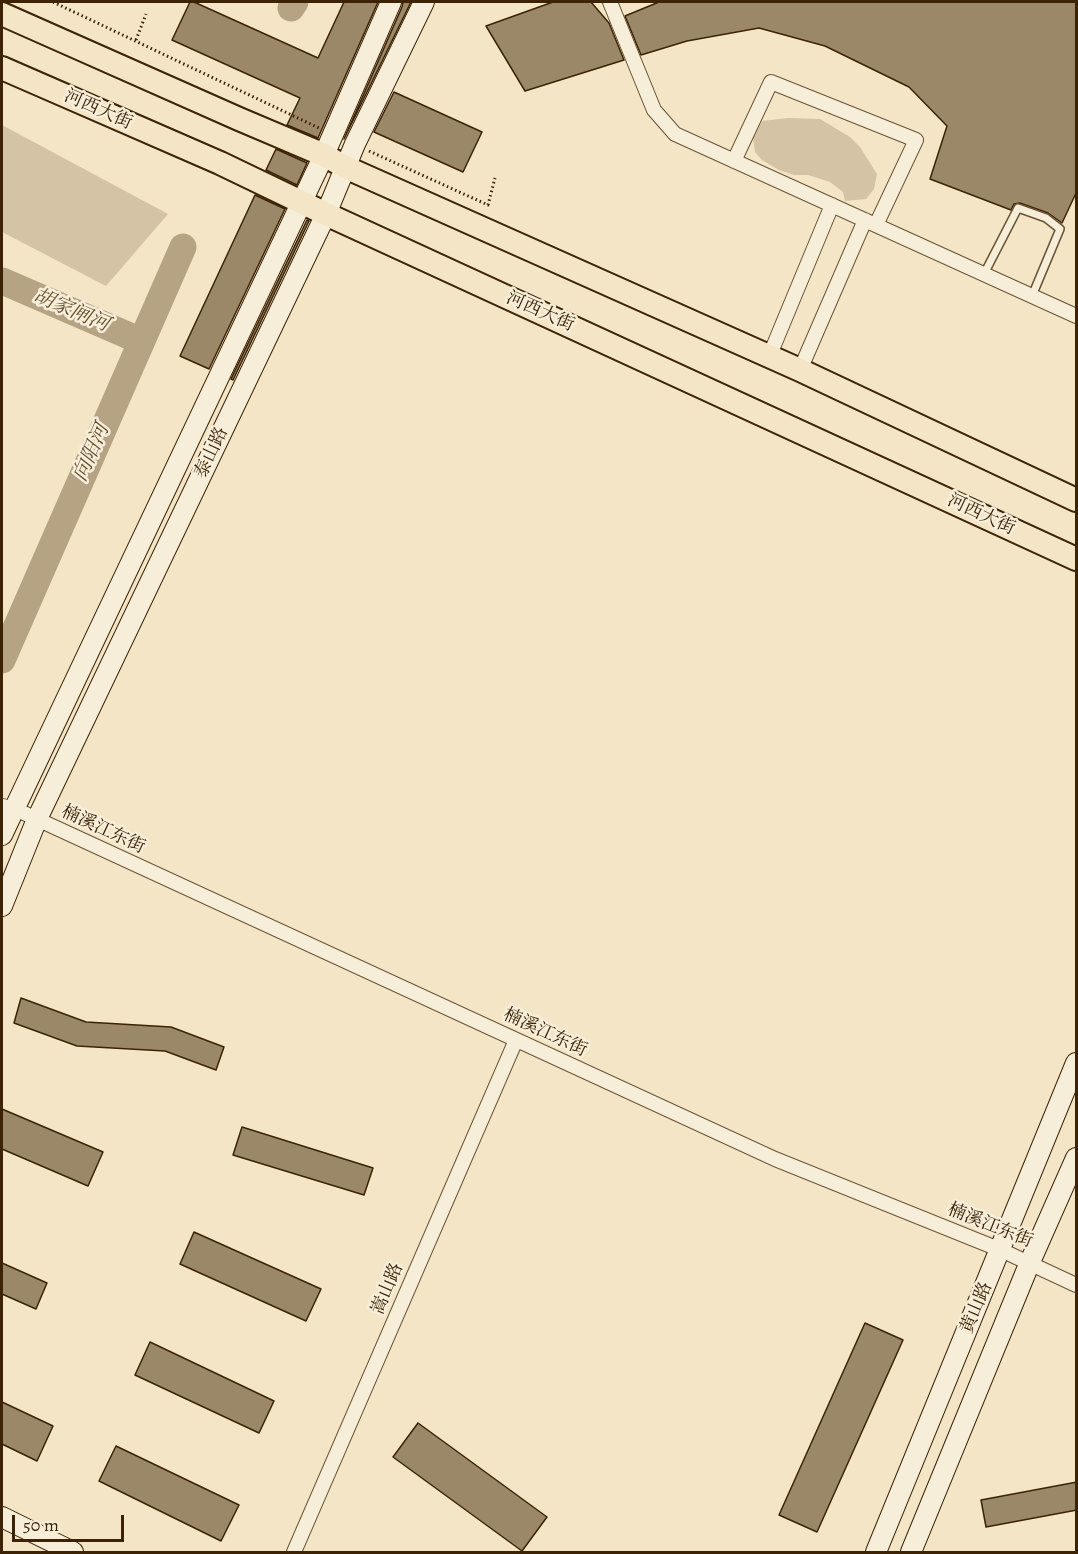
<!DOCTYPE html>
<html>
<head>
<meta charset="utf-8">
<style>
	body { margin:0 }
	#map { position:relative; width:1078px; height:1554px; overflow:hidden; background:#f3e5c5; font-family:Alegreya,serif }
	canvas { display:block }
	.frame { position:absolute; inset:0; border:3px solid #3c2306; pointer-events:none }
	.scale { position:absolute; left:12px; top:1515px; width:112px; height:27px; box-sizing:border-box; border:3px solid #3c2306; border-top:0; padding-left:8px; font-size:18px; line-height:21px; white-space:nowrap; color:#3c2306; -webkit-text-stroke:4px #f7eed9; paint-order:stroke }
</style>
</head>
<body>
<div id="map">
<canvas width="1078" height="1554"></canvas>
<div class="frame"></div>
<div class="scale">50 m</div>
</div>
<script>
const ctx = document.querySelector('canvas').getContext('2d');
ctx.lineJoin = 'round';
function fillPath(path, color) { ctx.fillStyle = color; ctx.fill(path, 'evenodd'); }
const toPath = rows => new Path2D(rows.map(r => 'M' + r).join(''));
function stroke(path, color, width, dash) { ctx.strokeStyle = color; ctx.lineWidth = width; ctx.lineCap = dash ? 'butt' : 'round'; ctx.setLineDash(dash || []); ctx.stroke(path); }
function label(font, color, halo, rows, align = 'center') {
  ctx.font = font + ' Alegreya,"Noto Serif SC",serif'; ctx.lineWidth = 5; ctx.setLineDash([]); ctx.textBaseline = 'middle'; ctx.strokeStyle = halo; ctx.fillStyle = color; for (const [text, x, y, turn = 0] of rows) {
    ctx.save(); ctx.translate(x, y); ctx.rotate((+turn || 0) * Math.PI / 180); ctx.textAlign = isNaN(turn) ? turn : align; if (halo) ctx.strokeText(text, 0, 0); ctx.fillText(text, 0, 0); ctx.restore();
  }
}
fillPath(toPath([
	[788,118,820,119,850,137,860,147,877,174,874,189,866,199,845,201,843,192,830,182,808,175,794,175,779,170,762,160,755,152,753,138,762,121],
	[2,125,168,214,106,286,2,232]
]), '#d4c4a5');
stroke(toPath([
	[291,8,295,2],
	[2,281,141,341],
	[2,660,183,247]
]), '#b5a384', 27);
const building = toPath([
	[190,2,194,2,318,58,344,2,378,2,318,138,287,125,300,98,172,40,190,2],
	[403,2,411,2,344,139,402,7,403,2],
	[553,2,591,2,609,23,624,60,525,91,486,26,553,2],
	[659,2,1077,2,1077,191,1062,223,1048,213,1020,203,1014,204,1011,210,930,179,947,126,909,87,825,46,759,28,687,41,641,55,625,16,659,2],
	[394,92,482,132,463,172,374,132,394,92],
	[276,149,307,163,297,185,266,170,276,149],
	[255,195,285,209,209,369,180,356,255,195],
	[307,220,309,221,233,380,231,379,307,220],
	[21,998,86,1022,171,1027,224,1047,216,1070,165,1051,77,1046,14,1023,21,998],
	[2,1109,103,1152,88,1186,2,1149,2,1109],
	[242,1127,373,1168,364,1195,233,1155,242,1127],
	[194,1232,321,1289,306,1321,180,1264,194,1232],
	[2,1263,47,1283,36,1309,2,1294,2,1263],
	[865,1323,903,1340,817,1532,779,1515,865,1323],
	[150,1342,274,1401,259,1433,135,1375,150,1342],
	[2,1402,53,1426,37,1461,2,1444,2,1402],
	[418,1423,547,1517,522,1551,393,1457,418,1423],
	[116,1446,239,1505,221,1541,99,1481,116,1446],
	[1077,1482,1077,1510,986,1527,981,1500,1077,1482]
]);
fillPath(building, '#9b8869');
stroke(building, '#3c2306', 1.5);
const lane = toPath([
	[984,274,1018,208,1046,218,1060,229,1032,296]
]);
const street = toPath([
	[610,2,654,110,675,134,1076,316],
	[734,161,771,82,916,140,876,225],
	[769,357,832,205],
	[800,370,865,220],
	[2,806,13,808,775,1159,1001,1250,1076,1285],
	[294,1552,516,1040]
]);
const secondary = toPath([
	[2,835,324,155,391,2],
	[2,906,37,819,326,214,355,144,424,2],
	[2,1517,73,1552],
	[876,1552,1076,1063],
	[911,1552,1030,1262,1076,1158]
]);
const primary = toPath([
	[2,14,239,119,324,155,345,167,800,370,1076,500],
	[2,68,220,163,326,214,1076,559]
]);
stroke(lane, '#6a5436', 10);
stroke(street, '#6a5436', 16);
stroke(secondary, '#3c2306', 22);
stroke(primary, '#3c2306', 26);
stroke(toPath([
	[53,2,319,128],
	[136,40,146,14],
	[369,151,488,205,495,178]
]), '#3c2306', 3, [1.5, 3]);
stroke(lane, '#f7eed9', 7);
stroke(street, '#f7eed9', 14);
stroke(secondary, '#f7eed9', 20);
stroke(primary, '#f3e5c5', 22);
label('18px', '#3c2306', '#f7eed9', [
	["河西大街",98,110,24],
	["河西大街",540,312,24],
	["泰山路",212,453,-65],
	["河西大街",981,515,25],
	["楠溪江东街",103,830,25],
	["楠溪江东街",545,1033,25],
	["楠溪江东街",990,1226,22],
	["嵩山路",388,1289,-67],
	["黄山路",977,1308,-67]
]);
label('italic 20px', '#665032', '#f7eed9', [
	["胡家闸河",71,311,23],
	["向阳河",92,453,-66]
]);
</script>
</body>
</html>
